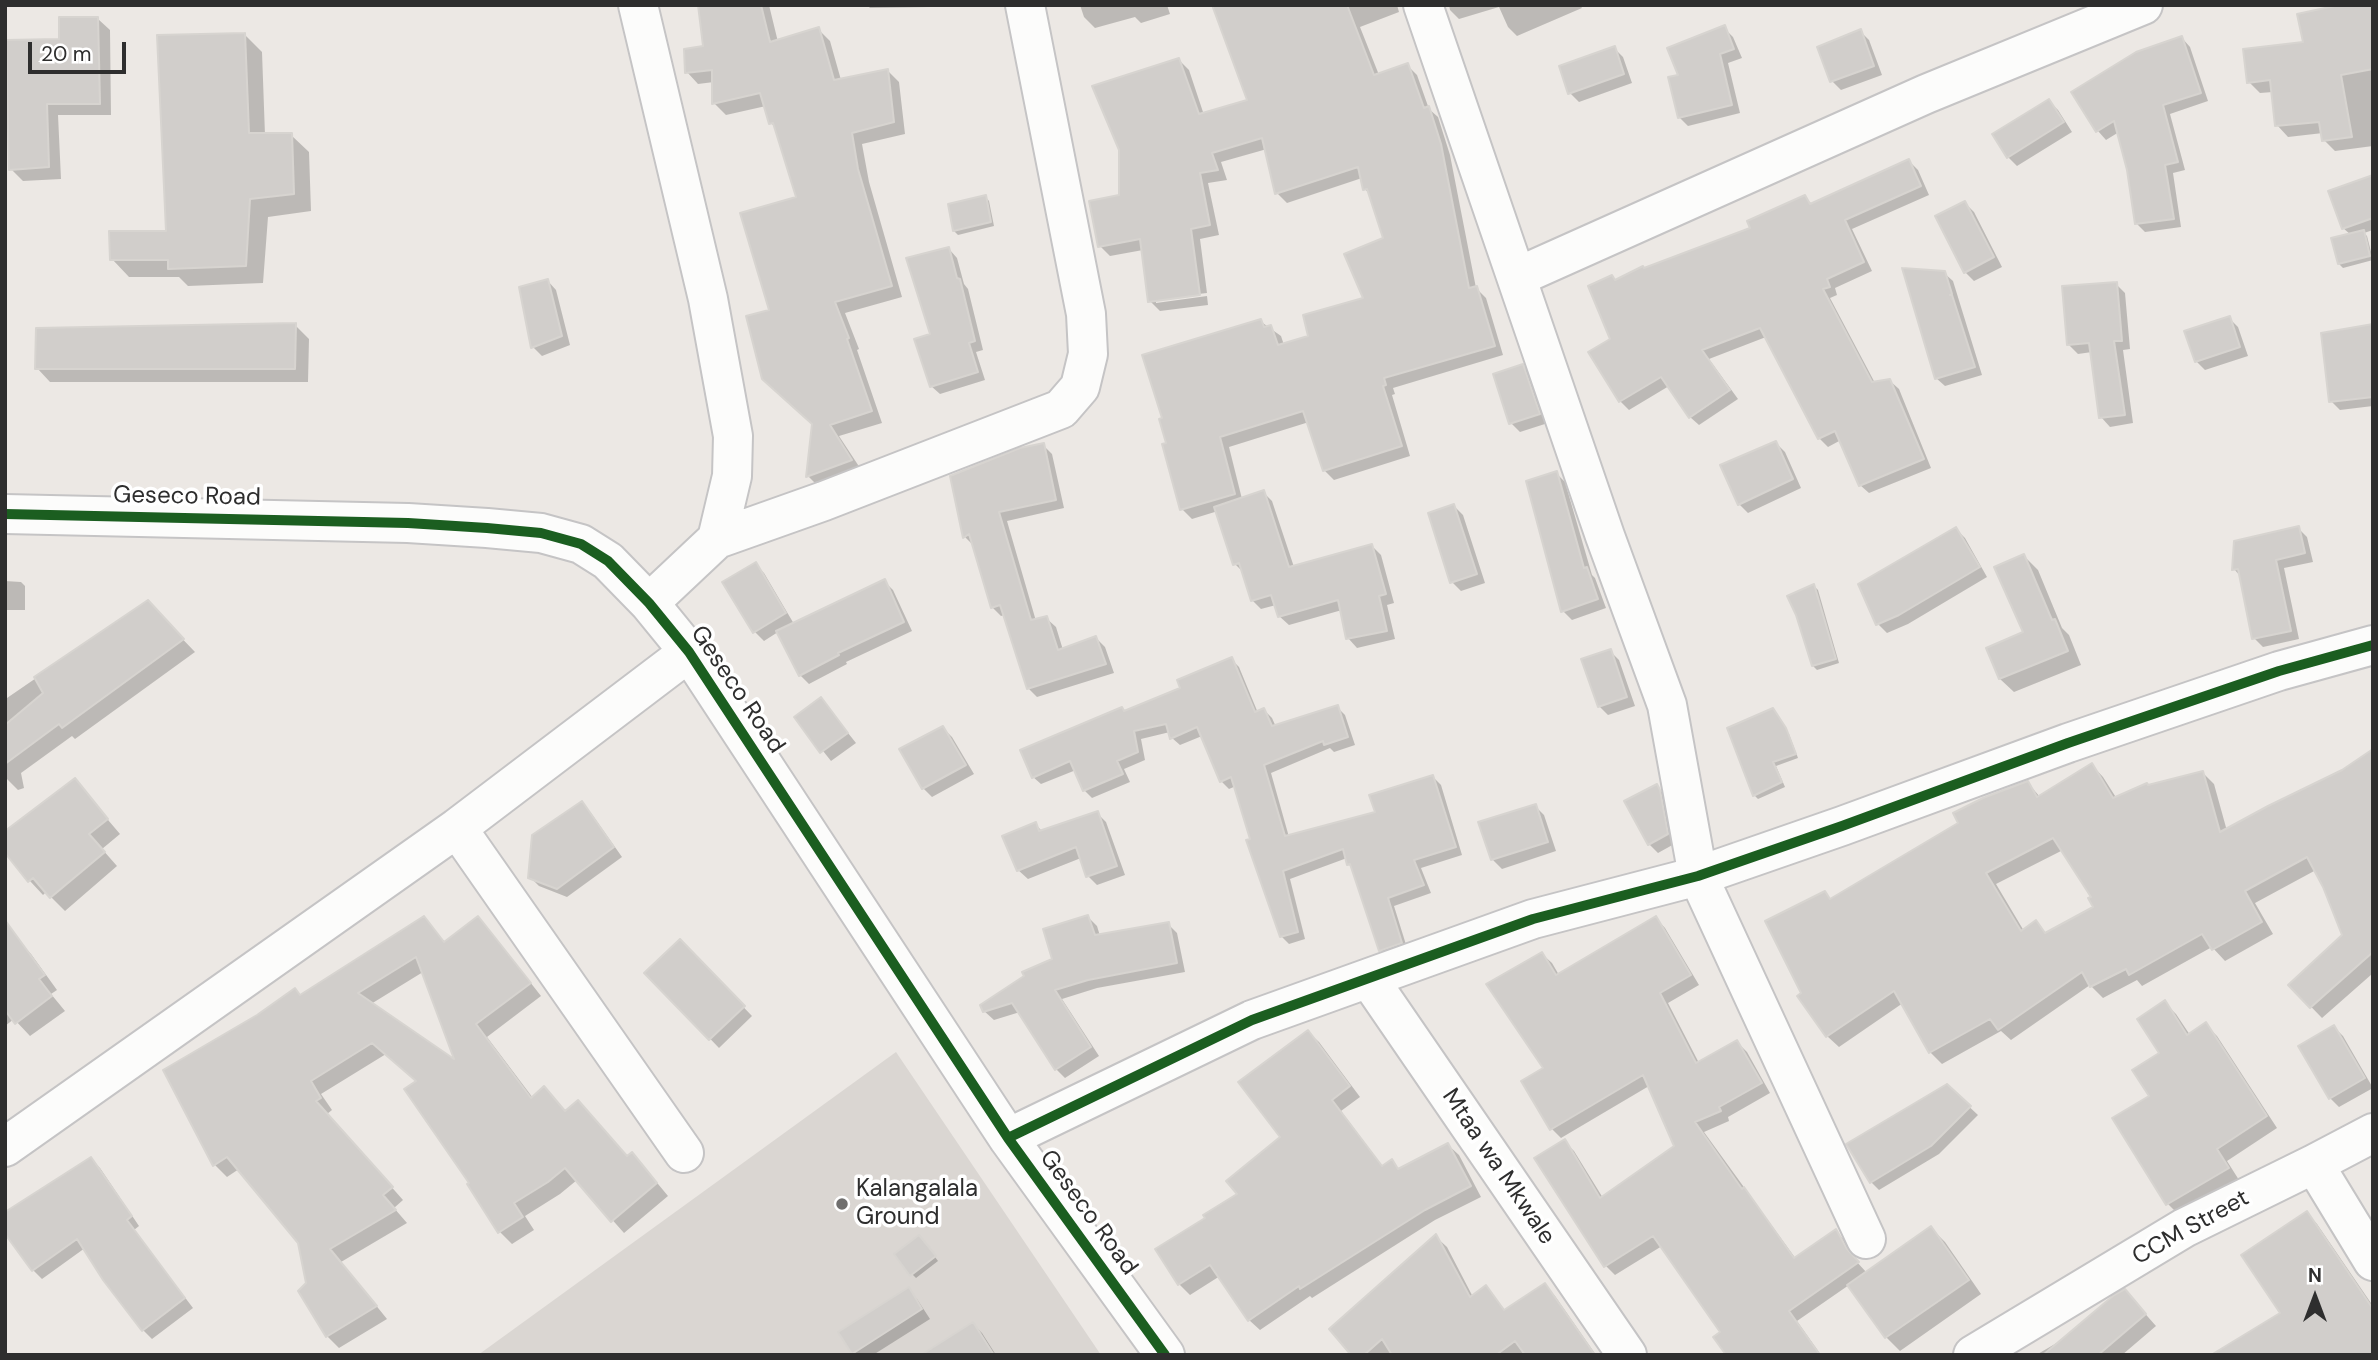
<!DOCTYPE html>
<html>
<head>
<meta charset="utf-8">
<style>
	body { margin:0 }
	#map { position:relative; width:2378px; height:1360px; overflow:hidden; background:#ece8e4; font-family:"DM Sans",sans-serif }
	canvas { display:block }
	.frame { position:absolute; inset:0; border:7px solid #2e2e2e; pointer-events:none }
	.north { position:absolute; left:2280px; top:1262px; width:70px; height:70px; -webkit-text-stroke:5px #fff; paint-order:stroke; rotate:0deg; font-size:19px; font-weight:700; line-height:28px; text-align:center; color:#2e2e2e }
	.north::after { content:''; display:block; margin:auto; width:24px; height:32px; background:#2e2e2e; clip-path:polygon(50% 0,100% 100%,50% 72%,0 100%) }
	.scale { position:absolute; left:28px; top:42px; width:98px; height:32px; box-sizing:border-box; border:4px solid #2e2e2e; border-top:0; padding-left:9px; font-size:21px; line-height:24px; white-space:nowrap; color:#2e2e2e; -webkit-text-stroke:5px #fff; paint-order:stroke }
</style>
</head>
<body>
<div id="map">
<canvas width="2378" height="1360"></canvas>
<div class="frame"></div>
<div class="north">N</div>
<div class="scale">20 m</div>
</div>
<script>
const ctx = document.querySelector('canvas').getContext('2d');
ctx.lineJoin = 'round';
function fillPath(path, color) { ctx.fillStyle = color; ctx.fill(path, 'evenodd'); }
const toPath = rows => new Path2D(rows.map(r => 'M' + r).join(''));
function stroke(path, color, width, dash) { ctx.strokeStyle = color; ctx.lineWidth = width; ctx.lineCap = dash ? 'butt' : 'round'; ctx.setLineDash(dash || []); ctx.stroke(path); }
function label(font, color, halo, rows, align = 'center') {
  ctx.font = font + ' "DM Sans",sans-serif'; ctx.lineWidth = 7; ctx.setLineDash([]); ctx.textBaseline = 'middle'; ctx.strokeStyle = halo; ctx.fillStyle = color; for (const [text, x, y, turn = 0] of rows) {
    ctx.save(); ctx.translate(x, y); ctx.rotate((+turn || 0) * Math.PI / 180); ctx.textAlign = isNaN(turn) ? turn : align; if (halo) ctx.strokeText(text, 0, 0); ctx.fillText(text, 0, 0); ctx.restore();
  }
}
fillPath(toPath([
	[896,1052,1101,1355,478,1355]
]), '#dad6d2');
fillPath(toPath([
	[700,5,769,5,778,42,818,29,830,41,841,80,888,71,899,82,905,134,862,144,869,182,902,297,845,313,859,349,857,350,882,423,839,436,862,471,819,487,808,476,814,424,771,311,798,198,777,129,771,123,766,106,726,115,714,103,714,82,698,84,687,72,705,47],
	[867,5,931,5,931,7,870,8],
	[1080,5,1167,5,1170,14,1141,23,1135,17,1095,28,1084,17],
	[1214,5,1397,5,1399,12,1360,27,1379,75,1407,65,1417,75,1429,109,1438,117,1450,155,1476,288,1486,298,1503,355,1393,388,1395,394,1392,395,1410,456,1334,480,1324,470,1309,422,1229,447,1242,499,1263,492,1272,501,1294,567,1372,546,1381,555,1394,603,1387,605,1395,639,1357,648,1348,638,1342,610,1289,625,1279,616,1276,605,1261,609,1252,600,1244,573,1235,564,1218,511,1192,519,1182,509,1260,321,1281,336,1284,345,1310,338,1366,299,1385,239,1370,195,1365,189,1362,178,1287,203,1277,193,1267,149,1221,162,1227,180,1208,183,1219,235,1200,239,1207,293,1156,299,1156,303,1207,296,1208,305,1160,311,1150,301,1143,250,1110,256,1100,246,1179,60,1189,70,1204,115,1249,102],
	[1449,5,1580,5,1582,8,1517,36,1508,27,1499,7,1459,19,1450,10],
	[2373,5,2373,146,2335,151,2324,140,2323,133,2288,137,2277,125,2273,92,2260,93,2249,82,2305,44],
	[98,19,110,30,111,115,58,115,61,179,23,181,11,169,60,41],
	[1724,28,1733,37,1742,58,1728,63,1740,113,1688,126,1679,117,1681,76],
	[1860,31,1869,40,1882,75,1841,90,1832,81],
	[244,34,262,52,265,135,291,135,309,152,311,211,268,217,263,283,188,286,179,277,129,277,112,259,168,233],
	[2182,38,2190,47,2208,101,2170,114,2185,170,2173,173,2181,227,2145,232,2137,224,2128,170,2119,132,2106,140,2098,131,2074,93],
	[1614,48,1623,57,1632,83,1579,102,1570,93],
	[2049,101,2058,110,2072,132,2017,166,2008,157],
	[1909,161,1918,170,1929,195,1852,229,1872,271,1835,288,1837,295,1830,298,1875,383,1890,381,1899,389,1931,468,1869,493,1860,485,1841,440,1828,447,1819,438,1766,337,1709,359,1738,399,1699,425,1690,417,1669,386,1629,410,1620,401,1613,340,1616,282,1753,229,1804,197,1813,205],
	[2373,177,2373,230,2364,233,2367,236,2373,260,2343,268,2339,264,2351,235,2343,228],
	[985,196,989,201,994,226,958,235,954,231],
	[1965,203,1974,212,2002,267,1974,281,1965,272],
	[949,249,957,258,964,284,968,289,983,350,976,352,985,380,940,394,931,386,932,335],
	[1944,273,1953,281,1982,375,1945,386,1936,378],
	[547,280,556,290,570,345,542,356,533,347],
	[2116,284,2125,293,2130,349,2123,350,2133,423,2110,427,2101,417,2092,352,2078,354,2068,344],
	[2229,318,2238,327,2248,356,2205,370,2196,361],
	[295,325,309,339,308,382,50,382,37,368],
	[2373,326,2373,406,2340,410,2331,401],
	[1523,366,1532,375,1548,423,1520,432,1511,423],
	[1776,443,1785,452,1801,488,1748,513,1739,504],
	[1043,445,1052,454,1064,508,1007,521,1036,621,1046,618,1056,627,1063,650,1096,638,1105,647,1114,673,1037,697,1028,688,1005,615,1001,616,992,607,975,547,965,537,952,477],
	[1556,473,1565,482,1592,575,1595,578,1606,608,1572,620,1563,611],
	[1454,506,1463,515,1485,583,1461,591,1452,582],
	[2298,528,2307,537,2313,562,2284,568,2299,639,2263,647,2254,638,2241,577,2234,569],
	[1956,529,1965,538,1987,577,1908,624,1887,633,1878,624],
	[2024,556,2038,570,2062,628,2069,635,2081,665,2014,692,2000,679,2025,633],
	[755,564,764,573,794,624,884,581,893,590,912,631,846,662,847,664,809,684,800,675,778,632,764,641,755,632],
	[5,581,21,582,25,586,25,610,5,610],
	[1814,586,1818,590,1839,663,1817,670,1813,666],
	[147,602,195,652,75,739,72,736,21,773,24,788,18,790,5,777,5,689,7,698],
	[1610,651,1619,660,1635,706,1608,715,1599,706],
	[1231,659,1239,667,1258,713,1264,710,1272,718,1276,727,1337,707,1345,715,1355,745,1334,752,1330,748,1271,773,1289,837,1377,813,1433,777,1441,785,1462,855,1421,868,1431,893,1394,906,1408,951,1389,958,1381,950,1354,869,1349,864,1347,858,1290,879,1305,939,1289,944,1281,936,1236,786,1229,789,1221,781,1202,736,1180,745,1172,738,1170,732,1141,739,1145,760,1124,769,1130,782,1092,798,1084,790,1076,770,1041,784,1033,777,1122,709,1126,713,1183,689],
	[821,699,856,743,831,761,796,717],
	[1776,714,1789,734,1798,758,1776,766,1785,787,1758,799,1754,795],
	[943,728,952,737,974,774,932,797,923,788],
	[2373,751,2373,976,2372,974,2322,1018,2290,985,2345,935,2316,870,2255,903,2273,934,2225,961,2212,947,2142,986,2137,980,2103,998,2090,985,2011,1040,2001,1031,1942,1064,1930,1052,1903,1003,1839,1047,1827,1036,1803,994,1825,893,1832,900,2028,783,2040,797,2092,765,2103,777,2117,799,2148,786,2202,772,2214,784,2227,831,2343,771],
	[2063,850,2093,898,2095,908,2047,934,2036,922,2024,931,1996,884],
	[74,780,120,834,102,849,117,866,65,911,46,892,43,895,30,881,5,851],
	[1656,786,1665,795,1676,843,1658,853,1649,844],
	[582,804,591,813,622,857,567,897,539,886,530,877],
	[1535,806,1544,815,1556,851,1502,869,1493,860],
	[1097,813,1106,822,1125,875,1097,885,1088,876,1081,858,1028,879,1018,870,1035,824,1043,832],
	[1088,917,1097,926,1100,936,1168,924,1177,933,1185,972,1097,988,1062,999,1099,1056,1065,1078,1056,1069,1020,1012,994,1020,984,1011,1054,960],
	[423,918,446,943,478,919,490,931,541,996,487,1037,533,1098,566,1113,628,1158,644,1167,668,1196,624,1233,577,1180,560,1194,525,1216,534,1230,512,1244,500,1232,472,1184,417,1082,386,1054,321,1094,332,1110,327,1114,403,1200,394,1208,407,1223,341,1262,387,1319,339,1348,327,1336,308,1284,300,1242,239,1169,227,1177,215,1165,166,1070,301,996],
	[423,972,458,1064,371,1004],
	[1656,918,1665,928,1699,985,1668,1003,1699,1063,1737,1042,1747,1052,1770,1093,1728,1117,1729,1121,1704,1132,1796,1259,1836,1231,1845,1241,1856,1261,1867,1273,1931,1228,1945,1242,1981,1294,1900,1351,1886,1337,1849,1285,1797,1321,1821,1355,1728,1355,1723,1332,1662,1246,1615,1275,1606,1266,1565,1142,1574,1151,1603,1198,1677,1147,1649,1086,1561,1138,1552,1129,1545,1069,1542,954,1552,963,1559,975],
	[18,940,31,954,57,990,51,994,65,1011,30,1036,14,1019,5,1026,5,949],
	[680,941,752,1016,719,1048,647,973],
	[2165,1003,2176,1014,2190,1035,2206,1025,2217,1036,2277,1128,2227,1161,2239,1180,2179,1215,2168,1204,2115,1119,2151,1096,2161,1053],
	[2334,1027,2343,1036,2373,1088,2339,1107,2330,1098],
	[1308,1032,1319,1042,1360,1097,1341,1111,1383,1167,1392,1161,1400,1170,1448,1145,1459,1155,1481,1197,1435,1220,1312,1298,1310,1296,1260,1330,1249,1320,1220,1276,1190,1295,1179,1284,1239,1195,1282,1137],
	[1947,1086,1978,1115,1939,1154,1879,1190,1871,1182],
	[91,1159,100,1168,139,1226,134,1230,193,1308,152,1339,143,1330,85,1248,42,1279,33,1270],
	[2307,1213,2317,1224,2373,1306,2373,1355,2282,1314],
	[1436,1237,1447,1247,1473,1297,1486,1288,1506,1311,1545,1285,1555,1296,1596,1355,1354,1355],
	[923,1241,938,1261,916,1278,912,1274],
	[908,1290,917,1299,930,1319,873,1355,856,1355,853,1352],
	[2125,1291,2156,1326,2122,1355,2036,1355,2067,1337],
	[973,1324,982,1333,996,1355,930,1355]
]), '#0003');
const building = toPath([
	[698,5,761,5,770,42,819,27,834,80,888,69,894,122,852,133,858,169,892,286,835,302,849,338,847,339,872,411,830,425,852,460,806,477,812,424,762,379,746,316,769,310,740,213,796,197,773,123,769,124,760,93,712,104,712,70,685,73,684,49,703,46,698,5],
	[1212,5,1347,5,1374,75,1408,63,1424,108,1429,106,1441,144,1469,288,1477,286,1495,346,1384,378,1386,385,1383,386,1402,446,1323,471,1303,411,1220,437,1235,494,1180,510,1162,444,1166,443,1159,419,1162,418,1142,355,1261,319,1264,327,1271,325,1278,345,1308,336,1303,315,1363,298,1344,254,1383,238,1367,189,1363,190,1358,167,1275,194,1262,138,1212,153,1218,170,1200,173,1210,225,1191,229,1200,295,1148,302,1140,239,1098,247,1089,201,1119,195,1119,150,1092,86,1179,58,1199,114,1247,100,1212,5],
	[2339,5,2373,5,2373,69,2341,75,2352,137,2322,141,2319,122,2275,126,2270,80,2247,83,2243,49,2303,42,2297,14,2339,5],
	[59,17,98,17,100,104,47,104,49,167,9,170,6,40,59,39,59,17],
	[1725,25,1734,49,1720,54,1732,105,1678,118,1668,77,1678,75,1667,48,1725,25],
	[1861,29,1874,66,1830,82,1817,47,1861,29],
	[245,33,249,133,292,133,294,194,250,199,246,266,168,269,168,260,110,260,109,231,166,231,157,35,245,33],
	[2182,36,2201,93,2163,105,2178,162,2165,165,2174,219,2135,224,2127,170,2114,121,2096,132,2071,92,2136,52,2182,36],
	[1615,46,1624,74,1568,94,1559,66,1615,46],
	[2049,99,2064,122,2007,158,1992,134,2049,99],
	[1909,159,1921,186,1845,220,1864,262,1827,279,1830,287,1823,289,1872,382,1890,379,1924,459,1859,486,1835,431,1818,439,1760,328,1702,350,1730,390,1689,418,1661,377,1619,402,1588,352,1610,339,1588,286,1612,275,1615,280,1643,266,1644,268,1750,228,1747,221,1805,195,1810,204,1909,159],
	[2373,175,2373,218,2342,229,2328,191,2373,175],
	[986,195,991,222,953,231,948,204,986,195],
	[1965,201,1994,257,1964,273,1935,216,1965,201],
	[2364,230,2370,256,2338,264,2331,238,2364,230],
	[949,247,957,278,960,279,975,341,969,343,978,372,930,387,914,339,930,334,906,258,949,247],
	[1902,268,1945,271,1952,294,1950,295,1952,295,1975,367,1935,379,1902,268],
	[548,279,562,336,531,348,519,287,548,279],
	[2117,282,2122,341,2114,341,2125,415,2099,418,2089,343,2067,345,2062,286,2117,282],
	[2230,316,2240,347,2195,362,2184,331,2230,316],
	[296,323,295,369,35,369,36,328,296,323],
	[2373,324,2373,397,2329,402,2321,333,2373,324],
	[1523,364,1540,414,1509,424,1493,374,1523,364],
	[1776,441,1793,479,1738,505,1720,465,1776,441],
	[1044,443,1056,500,999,512,1031,620,1047,616,1058,650,1096,636,1106,664,1027,689,1000,605,991,608,969,534,963,538,950,476,1020,448,1044,443],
	[1557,471,1584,568,1587,567,1598,599,1561,612,1526,481,1557,471],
	[1264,490,1289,567,1372,544,1386,594,1379,596,1387,631,1346,639,1338,600,1278,617,1271,595,1251,601,1239,563,1233,565,1214,507,1264,490],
	[1454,504,1477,574,1450,583,1428,513,1454,504],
	[2299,526,2305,553,2276,560,2291,631,2252,639,2238,569,2232,570,2234,541,2299,526],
	[1956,527,1980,567,1899,615,1876,625,1858,584,1956,527],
	[2024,554,2052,620,2055,619,2068,651,1999,679,1986,648,2023,632,1994,567,2024,554],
	[756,562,786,613,753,633,722,582,756,562],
	[885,579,904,622,838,653,839,655,799,676,776,631,885,579],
	[1814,584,1836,659,1812,666,1796,615,1787,596,1814,584],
	[148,600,184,639,62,728,59,724,5,764,5,725,43,693,34,677,148,600],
	[1611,649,1627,697,1598,707,1581,659,1611,649],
	[1232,657,1255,712,1264,708,1272,726,1338,705,1348,737,1324,745,1323,741,1264,765,1285,836,1375,812,1369,795,1433,775,1456,847,1414,860,1424,885,1388,898,1402,943,1379,951,1350,864,1347,865,1343,849,1283,871,1298,932,1280,937,1246,840,1250,839,1231,777,1220,782,1197,727,1170,739,1166,724,1134,731,1138,752,1117,761,1123,774,1083,791,1070,761,1032,778,1020,750,1122,707,1124,711,1180,688,1177,680,1232,657],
	[821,697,848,733,820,753,794,717,821,697],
	[1773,708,1786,728,1796,754,1773,762,1782,782,1753,796,1727,728,1773,708],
	[943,726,966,765,922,789,899,749,943,726],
	[2373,749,2373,952,2310,1008,2288,985,2342,935,2323,887,2307,857,2245,891,2262,922,2212,950,2202,934,2129,975,2126,969,2090,987,2082,972,1998,1030,1990,1019,1929,1053,1894,991,1826,1037,1797,996,1801,993,1765,921,1825,891,1830,899,1958,823,1953,813,1983,798,2028,781,2037,797,2092,763,2113,798,2147,783,2148,785,2203,771,2220,832,2268,806,2342,770,2373,749],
	[2053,838,2091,897,2088,898,2093,907,2045,933,2036,920,2021,931,1986,873,2053,838],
	[75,778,108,819,89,834,105,852,50,898,33,878,28,882,5,853,5,831,75,778],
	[1657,784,1660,790,1668,834,1648,845,1624,801,1657,784],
	[582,801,614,847,557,889,528,878,532,835,582,801],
	[1536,804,1548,842,1491,860,1478,822,1536,804],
	[1098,811,1117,866,1086,877,1076,847,1017,871,1002,836,1036,822,1039,831,1098,811],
	[1088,915,1095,935,1169,922,1177,963,1088,980,1055,990,1091,1047,1055,1070,1012,1003,983,1012,980,1005,1024,976,1022,972,1052,959,1043,929,1088,915],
	[424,916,444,942,478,916,531,983,476,1024,531,1098,544,1086,565,1111,578,1100,627,1156,632,1152,657,1183,611,1222,565,1168,548,1182,514,1203,523,1217,498,1233,467,1184,469,1183,404,1089,416,1081,372,1043,311,1081,321,1098,316,1101,393,1187,383,1195,396,1210,330,1249,377,1306,326,1337,298,1291,306,1283,298,1243,227,1157,213,1166,163,1070,257,1015,295,988,300,995,424,916],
	[416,957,454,1059,358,993,416,957],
	[1656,916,1691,975,1660,993,1696,1063,1737,1040,1762,1083,1719,1107,1721,1111,1695,1122,1742,1189,1744,1187,1794,1258,1836,1229,1847,1249,1859,1262,1789,1311,1820,1355,1726,1355,1713,1337,1720,1332,1653,1236,1604,1267,1534,1158,1565,1139,1600,1198,1674,1146,1643,1075,1550,1130,1521,1081,1543,1068,1486,984,1542,952,1556,975,1656,916],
	[5,920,45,975,39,979,52,996,15,1024,5,1010,5,920],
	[680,939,745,1006,709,1040,644,973,680,939],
	[2165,1000,2187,1035,2206,1022,2267,1116,2217,1149,2229,1168,2166,1205,2112,1118,2149,1096,2132,1070,2159,1053,2137,1019,2165,1000],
	[2334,1025,2365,1078,2329,1099,2298,1046,2334,1025],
	[1308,1030,1350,1086,1332,1100,1382,1166,1392,1159,1398,1169,1448,1143,1471,1186,1425,1210,1300,1289,1299,1286,1248,1321,1210,1265,1178,1285,1155,1249,1205,1218,1203,1215,1237,1194,1226,1181,1280,1137,1238,1082,1308,1030],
	[1947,1084,1971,1106,1931,1146,1870,1183,1846,1144,1947,1084],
	[91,1157,132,1216,127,1220,185,1298,142,1331,103,1280,77,1239,32,1271,5,1234,5,1212,91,1157],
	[2307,1211,2373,1309,2373,1355,2211,1355,2280,1313,2241,1255,2307,1211],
	[1931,1226,1969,1280,1885,1338,1847,1285,1931,1226],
	[1436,1234,1470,1297,1486,1285,1504,1310,1545,1283,1595,1355,1525,1355,1515,1341,1496,1355,1392,1355,1382,1339,1364,1355,1351,1355,1329,1329,1436,1234],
	[919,1235,936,1256,910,1276,894,1254,919,1235],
	[909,1287,922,1309,852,1354,838,1332,909,1287],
	[2125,1289,2146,1314,2098,1355,2043,1355,2114,1295,2125,1289],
	[973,1322,994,1355,921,1355,973,1322]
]);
fillPath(building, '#d1cecb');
stroke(building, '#d7d4d0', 2);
const minor = toPath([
	[638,5,708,299,733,436,732,476,717,539,649,603],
	[1423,5,1605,536,1667,705,1698,876,1866,1239],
	[1517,277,1926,94,2143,5],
	[5,514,408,523,487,528,541,533,581,544,608,561,649,603,689,652,1008,1138,1165,1355],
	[717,539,824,501,1061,409,1080,387,1088,354,1086,314,1025,5],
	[457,828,684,1153],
	[1369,979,1627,1355],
	[1008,1138,1252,1020,1533,919,1698,876,1842,826,2068,743,2279,671,2373,645],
	[5,1147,457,828,689,652],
	[2314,1164,2373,1133],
	[1973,1355,2184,1228,2314,1164,2373,1261]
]);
stroke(minor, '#c5c4c5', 42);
stroke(minor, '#fcfcfb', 38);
stroke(toPath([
	[5,514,408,523,487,528,541,533,581,544,608,561,649,603,689,652,1008,1138,1165,1355],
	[1008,1138,1252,1020,1533,919,1698,876,1842,826,2068,743,2279,671,2373,645]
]), '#1b5e20', 10);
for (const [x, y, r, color] of [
	[842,1204,7,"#706f6e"]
]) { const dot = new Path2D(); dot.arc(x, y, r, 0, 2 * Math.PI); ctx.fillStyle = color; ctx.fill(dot); stroke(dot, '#fff', 2.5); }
label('24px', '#2e2e2e', '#fff', [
	["Geseco Road",187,497,1],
	["Geseco Road",737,690,56],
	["Mtaa wa Mkwale",1498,1167,56],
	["Geseco Road",1088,1213,54],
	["CCM Street",2191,1228,-29]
]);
label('24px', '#2e2e2e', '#fff', [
	["Kalangalala",856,1190],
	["Ground",856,1218]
], 'left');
</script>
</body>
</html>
